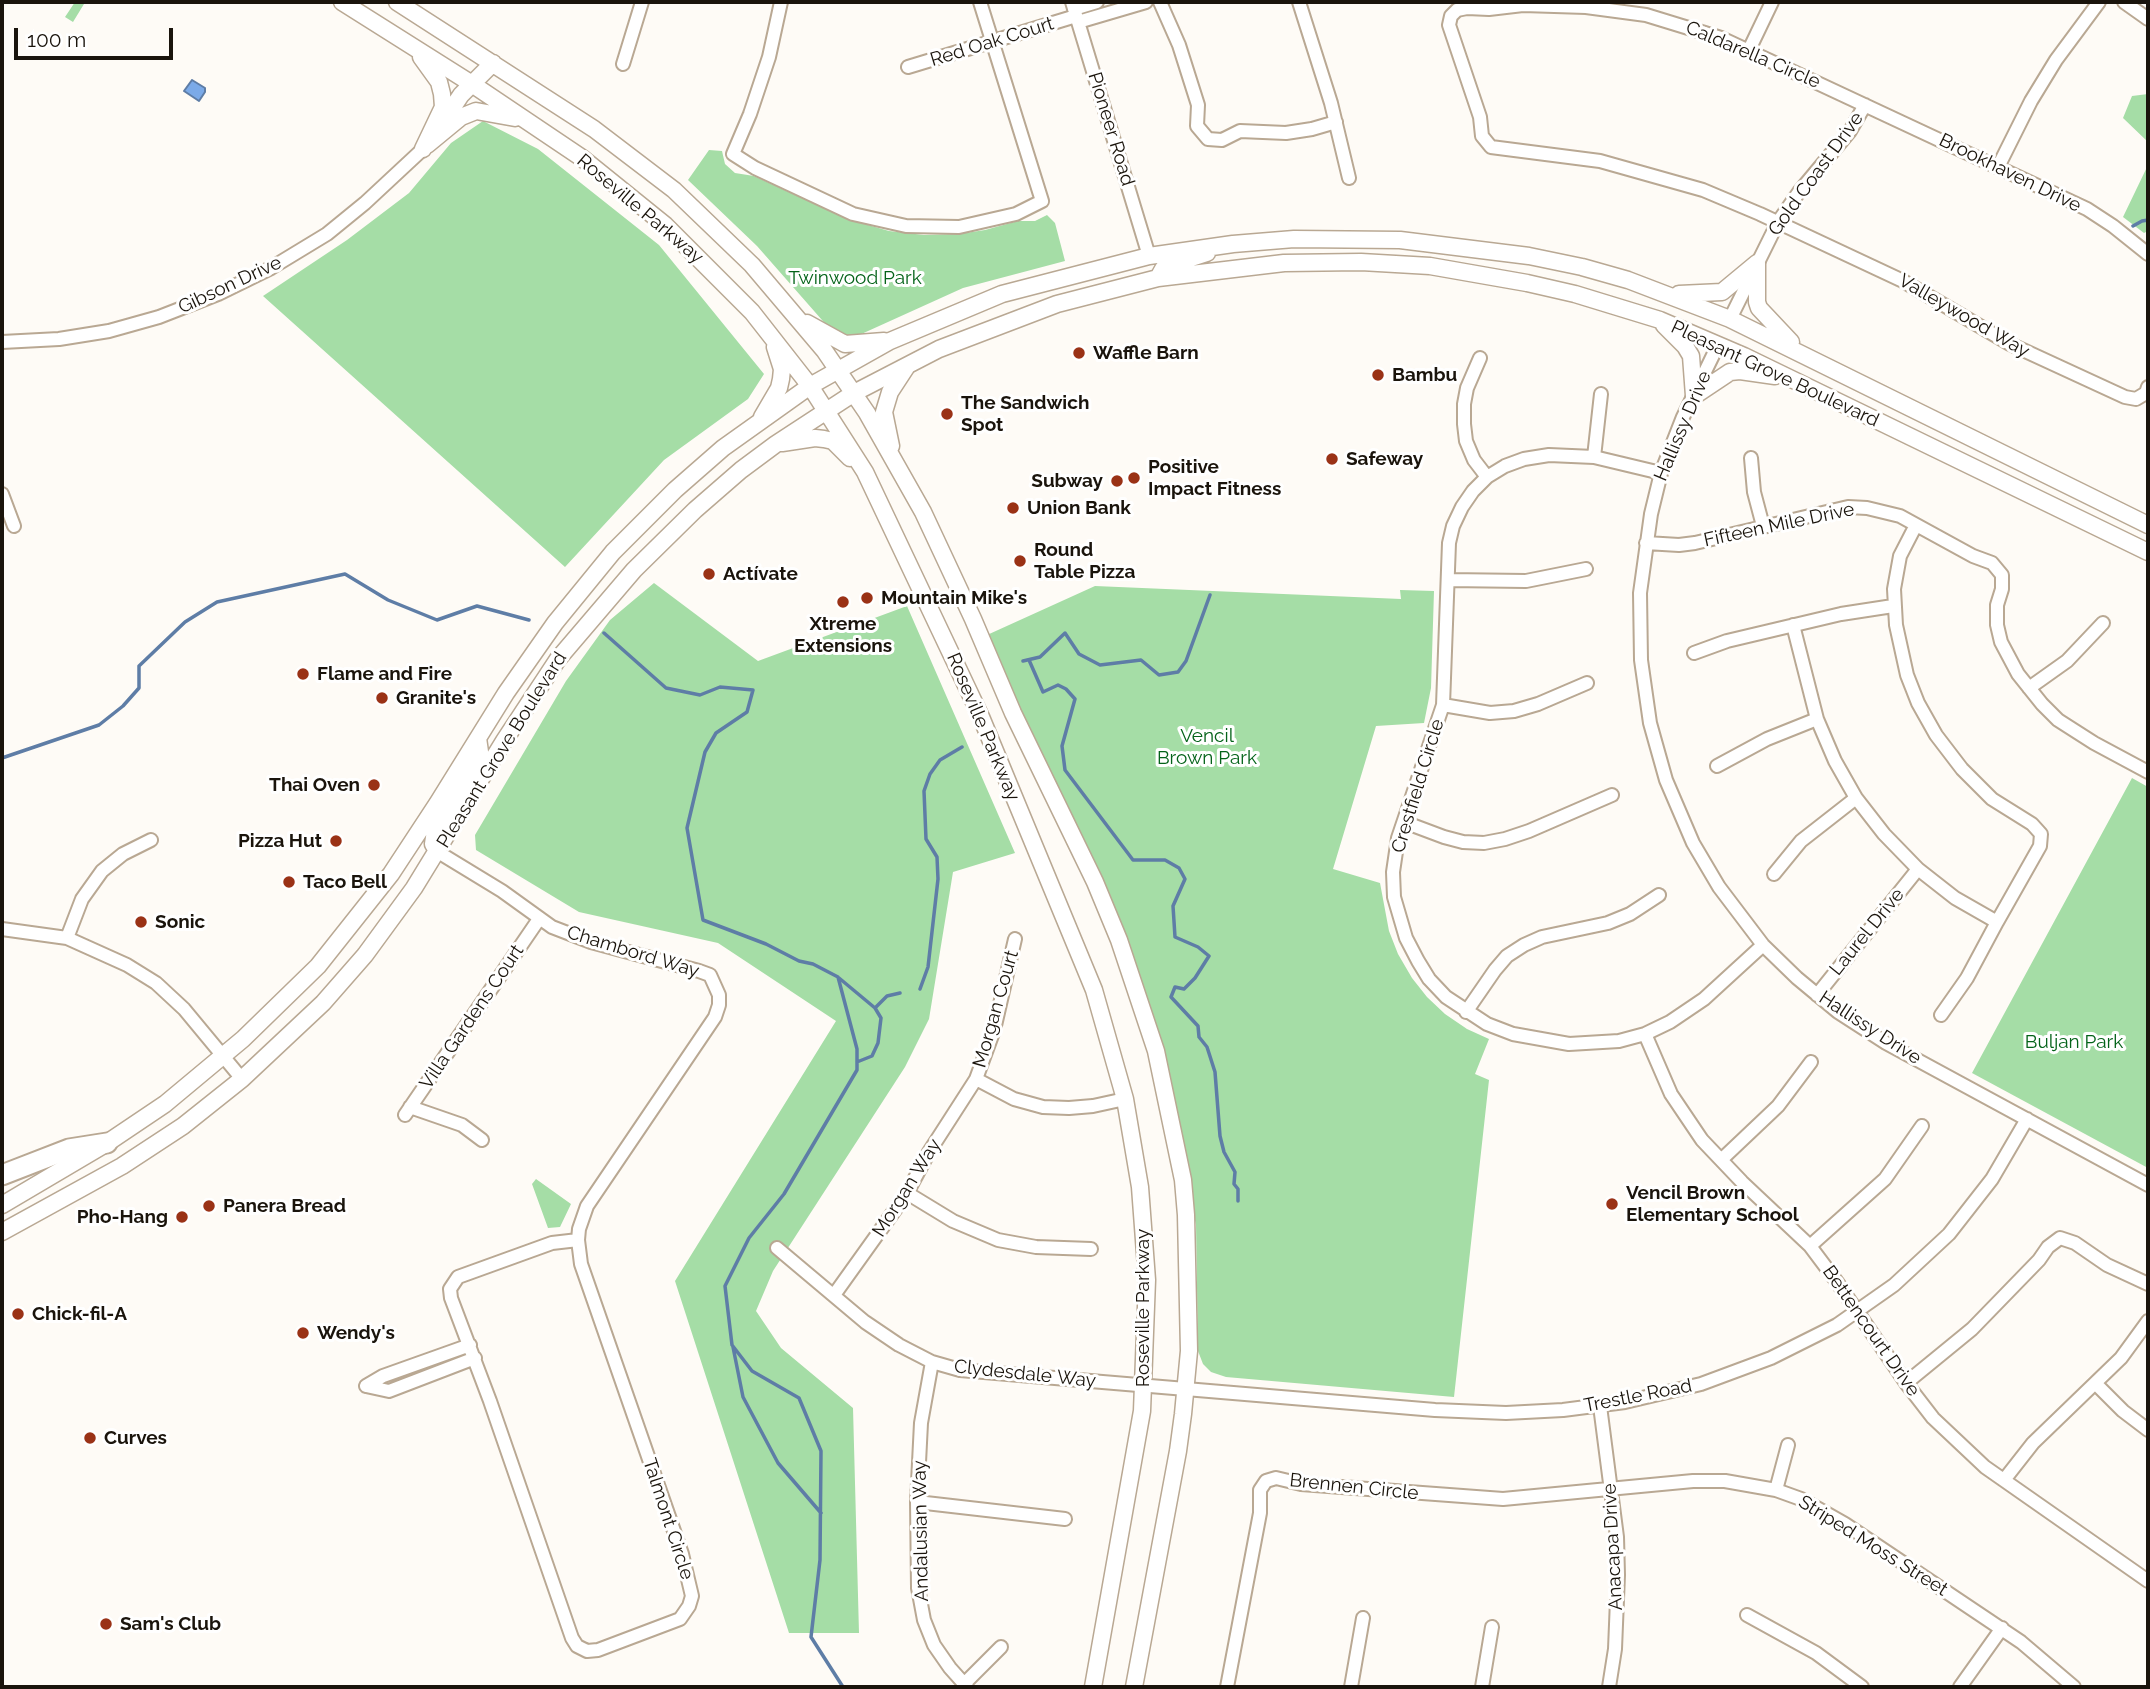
<!DOCTYPE html>
<html>
<head>
<meta charset="utf-8">
<style>
	body { margin:0 }
	#map { position:relative; width:2150px; height:1689px; overflow:hidden; background:#fefbf6; font-family:Raleway,sans-serif }
	canvas { display:block }
	.frame { position:absolute; inset:0; border:4px solid #1a140c; pointer-events:none }
	.scale { position:absolute; left:14px; top:28px; width:159px; height:32px; box-sizing:border-box; border:4px solid #1a140c; border-top:0; padding-left:9px; font-size:21px; line-height:24px; white-space:nowrap; color:#1a140c; -webkit-text-stroke:5px #fff; paint-order:stroke }
</style>
</head>
<body>
<div id="map">
<canvas width="2150" height="1689"></canvas>
<div class="frame"></div>
<div class="scale">100 m</div>
</div>
<script>
const ctx = document.querySelector('canvas').getContext('2d');
ctx.lineJoin = 'round';
function fillPath(path, color) { ctx.fillStyle = color; ctx.fill(path, 'evenodd'); }
const toPath = rows => new Path2D(rows.map(r => 'M' + r).join(''));
function stroke(path, color, width, dash) { ctx.strokeStyle = color; ctx.lineWidth = width; ctx.lineCap = dash ? 'butt' : 'round'; ctx.setLineDash(dash || []); ctx.stroke(path); }
function label(font, color, halo, rows, align = 'center') {
  ctx.font = font + ' Raleway,sans-serif'; ctx.lineWidth = 6; ctx.setLineDash([]); ctx.textBaseline = 'middle'; ctx.strokeStyle = halo; ctx.fillStyle = color; for (const [text, x, y, turn = 0] of rows) {
    ctx.save(); ctx.translate(x, y); ctx.rotate((+turn || 0) * Math.PI / 180); ctx.textAlign = isNaN(turn) ? turn : align; if (halo) ctx.strokeText(text, 0, 0); ctx.fillText(text, 0, 0); ctx.restore();
  }
}
fillPath(toPath([
	[75,2,84,4,73,22,65,17],
	[2148,94,2148,142,2123,118,2132,96],
	[483,121,538,149,659,245,764,374,748,399,664,460,565,567,263,296,347,240,409,193,451,143],
	[709,150,722,151,725,164,735,173,754,176,847,219,889,231,924,235,959,234,985,230,1018,221,1035,221,1047,215,1055,223,1065,261,963,288,857,336,842,336,829,328,757,246,688,180],
	[2148,165,2148,231,2144,233,2123,217],
	[654,583,758,661,907,606,1015,853,953,872,929,1019,905,1067,773,1271,756,1311,781,1348,853,1408,859,1633,789,1633,675,1281,836,1021,718,943,579,912,476,850,475,835,566,681,610,620],
	[1095,586,1401,599,1400,590,1434,591,1431,688,1424,723,1376,726,1333,869,1380,883,1389,931,1398,954,1412,978,1427,997,1445,1014,1467,1029,1489,1039,1475,1074,1489,1080,1454,1397,1226,1377,1211,1372,1203,1364,1198,1351,1196,1225,1162,1064,1105,899,987,635],
	[2132,778,2148,787,2148,1168,1972,1073],
	[536,1179,571,1204,560,1227,548,1228,532,1184]
]), '#a5dda6');
const water = toPath([
	[192,80,205,88,205,92,199,101,184,91,192,80]
]);
fillPath(water, '#7baae8');
stroke(water, '#5e7da6', 2);
stroke(toPath([
	[2133,226,2142,221,2148,220],
	[604,633,666,688,700,695,720,687,753,690,747,712,716,733,705,752,687,828,703,920,766,944,799,961,813,964,838,977,857,1049,857,1070,784,1194,749,1238,725,1286,732,1345,752,1371,799,1398,821,1451,820,1560,811,1637,843,1687],
	[1029,660,1043,692,1058,685,1066,689,1075,699,1062,746,1065,770,1133,860,1165,860,1179,868,1185,879,1173,906,1175,937,1198,947,1209,956,1195,978,1184,989,1175,987,1171,997,1198,1026,1199,1037,1207,1047,1215,1072,1220,1136,1224,1152,1235,1172,1234,1184,1238,1189,1238,1201],
	[1023,661,1040,657,1065,633,1079,654,1100,665,1141,660,1159,675,1178,672,1186,661,1210,595],
	[2,758,99,725,123,706,139,688,139,666,185,622,217,602,345,574,388,600,437,620,477,606,529,620],
	[839,978,875,1008,881,1018,878,1043,872,1056,857,1062],
	[920,989,928,967,938,879,937,857,926,839,924,791,930,774,940,760,962,747],
	[876,1007,887,996,900,993],
	[733,1347,743,1397,778,1463,821,1513]
]), '#5e7da6', 3.5);
const minor = toPath([
	[781,2,769,57,750,114,733,154,755,168,853,214,906,226,959,227,1016,214,1042,201,980,2],
	[1072,2,1149,256],
	[1160,2,1179,45,1198,105,1197,126,1208,139,1222,140,1240,131,1286,133,1312,129,1336,122],
	[1299,2,1331,103,1349,178],
	[2124,2,2148,19],
	[1074,9,1097,2],
	[1078,22,1146,2],
	[1749,50,1772,2],
	[623,64,642,2],
	[908,67,1076,16],
	[1998,167,2031,101,2056,60,2099,2],
	[2148,254,2113,226,2087,209,1721,38,1646,15,1586,7,1523,5,1489,9,1467,8,1457,10,1451,16,1449,25,1480,117,1482,136,1491,147,1600,161,1703,190,1760,214,1903,281,2010,344,2125,397,2136,399,2146,393,2148,387],
	[1730,319,1778,222,1799,192,1850,131,1865,105],
	[2,342,59,339,109,331,159,317,218,294,271,268,327,234,365,203,423,149],
	[1718,345,1683,417,1661,473,1651,514,1640,593,1641,660,1650,723,1666,780,1693,843,1719,887,1763,945,1797,978,1838,1012,1886,1043,2148,1185],
	[1480,358,1467,388,1464,404,1464,424,1466,441,1474,460,1487,477],
	[1594,457,1601,394],
	[1751,458,1754,492,1763,526],
	[1661,473,1594,457,1549,455,1524,459,1505,466,1487,477,1473,491,1462,507,1453,526,1449,543,1443,705,1398,838,1393,872,1394,897,1406,938,1418,961,1429,979,1446,997,1487,1024,1513,1034,1569,1044,1619,1041,1645,1034,1670,1022,1704,999,1763,945],
	[2,494,14,526],
	[1646,543,1679,545,1695,543,1848,507,1867,508,1900,516,1973,556,1992,563,2002,575,2002,589,1997,605,1997,625,2001,642,2018,674,2042,704,2058,720,2094,743,2148,772],
	[1448,580,1526,581,1586,569],
	[1793,625,1817,719,1835,761,1856,798,1884,834,1918,869,1955,898,1997,922,2040,846,2041,834,2032,824,1992,799,1962,769,1936,735,1918,703,1907,675,1896,625,1894,589,1900,556,1916,525],
	[1694,653,1727,641,1841,614,1893,606],
	[2029,688,2067,661,2103,623],
	[1443,705,1490,713,1514,711,1538,704,1587,683],
	[1717,766,1767,739,1817,719],
	[1404,822,1444,837,1463,842,1484,843,1505,839,1529,831,1612,795],
	[438,852,502,891,552,927,591,942,699,971,710,975,719,995,719,1005,715,1017,587,1206,579,1229,578,1240,581,1264,682,1554,692,1596,689,1606,680,1619,598,1650,587,1651,577,1646,572,1638,490,1401,451,1298,450,1289,458,1277,552,1243,578,1240],
	[1774,874,1801,841,1856,798],
	[2,929,67,938,127,965,156,983,184,1009,242,1079],
	[67,938,82,899,102,871,123,854,151,840],
	[1817,995,1918,869],
	[1466,1012,1495,970,1507,956,1524,945,1542,937,1608,923,1630,914,1659,895],
	[1941,1015,1967,978,1997,922],
	[1645,1034,1671,1094,1702,1140,1742,1182,1810,1246,1837,1282,1906,1383,1933,1418,1985,1467,2148,1581],
	[976,1079,1014,1099,1043,1107,1069,1108,1093,1106,1125,1099],
	[410,1107,462,1125,482,1140],
	[405,1115,539,919],
	[1721,1160,1778,1106,1811,1062],
	[907,1193,953,1221,998,1240,1036,1247,1091,1249],
	[1810,1246,1885,1179,1922,1126],
	[777,1248,865,1322,899,1345,932,1362,960,1370,1435,1410,1506,1413,1563,1410,1625,1402,1701,1384,1771,1358,1837,1325,1894,1285,1949,1234,1992,1179,2027,1119],
	[834,1295,907,1193,929,1152,976,1079,994,1030,1015,939],
	[932,1362,921,1423,917,1502,918,1588,924,1620,934,1645,950,1668,967,1687],
	[1906,1383,1972,1329,2039,1260,2048,1247,2060,1238,2075,1243,2107,1265,2148,1284],
	[2096,1384,2123,1411,2148,1430],
	[366,1386,389,1391,475,1358],
	[366,1386,383,1376,470,1345],
	[1600,1406,1617,1537,1618,1575,1615,1649,1609,1687],
	[2004,1480,2033,1443,2121,1358,2148,1321],
	[1776,1490,1788,1445],
	[917,1502,1065,1519],
	[1747,1615,1816,1653,1862,1687],
	[964,1684,1001,1647],
	[1227,1687,1260,1513,1260,1490,1266,1481,1276,1478,1301,1484,1503,1499,1693,1481,1725,1481,1776,1490,1801,1499,1845,1524,2021,1642,2074,1687],
	[1351,1687,1363,1618],
	[1482,1687,1492,1627],
	[1960,1687,2002,1628]
]);
const major = toPath([
	[342,2,472,84,582,158,665,225,752,312,810,386,865,472,981,717,1094,990,1125,1099,1140,1187,1147,1280,1142,1411,1093,1687],
	[397,2,594,129,674,190,752,265,824,350,867,413,923,512,973,619,1013,713,1095,882,1119,940,1156,1051,1183,1180,1186,1215,1189,1351,1183,1414,1178,1451,1134,1687],
	[421,57,439,82,442,94,443,107,423,149],
	[443,122,461,95,493,63],
	[427,145,461,117,476,111,515,118],
	[1757,263,1757,302,1759,308,1791,342],
	[1158,278,1163,269,1173,264,1207,253],
	[1679,294,1722,292,1757,263],
	[807,323,845,344,884,341],
	[1664,325,1685,346,1691,356,1694,396],
	[1694,396,1730,372,1740,371,1775,376],
	[762,417,779,388,781,379,782,369,775,347],
	[782,443,815,438,824,439,833,441,850,458],
	[891,446,884,412,890,392,907,366],
	[438,852,433,844,435,831,479,759,480,752,478,738],
	[2,1205,107,1143,165,1104,243,1039,318,966,391,874,437,804,506,693,555,623,613,552,675,490,723,448,810,386,890,341,1002,294,1149,256,1233,244,1294,239,1400,240,1529,256,1582,267,1628,280,1730,319,2148,525],
	[2,1232,122,1166,183,1126,242,1079,323,1003,365,955,414,888,504,741,558,659,634,570,695,510,741,470,776,444,854,393,939,349,1057,304,1158,278,1284,263,1361,262,1430,266,1527,283,1575,294,1660,320,1744,356,2148,552]
]);
const highway = toPath([
	[2,1175,69,1149,107,1143]
]);
stroke(minor, '#b9a893', 16);
stroke(major, '#b9a893', 19);
stroke(highway, '#b9a893', 23);
stroke(minor, '#fff', 12);
stroke(major, '#fff', 16);
stroke(highway, '#fff', 19);
for (const [x, y, r, color] of [
	[1079,353,7,"#9a3216"],
	[1378,375,7,"#9a3216"],
	[947,414,7,"#9a3216"],
	[1332,459,7,"#9a3216"],
	[1134,478,7,"#9a3216"],
	[1117,481,7,"#9a3216"],
	[1013,508,7,"#9a3216"],
	[1020,561,7,"#9a3216"],
	[709,574,7,"#9a3216"],
	[867,598,7,"#9a3216"],
	[843,602,7,"#9a3216"],
	[303,674,7,"#9a3216"],
	[382,698,7,"#9a3216"],
	[374,785,7,"#9a3216"],
	[336,841,7,"#9a3216"],
	[289,882,7,"#9a3216"],
	[141,922,7,"#9a3216"],
	[1612,1204,7,"#9a3216"],
	[209,1206,7,"#9a3216"],
	[182,1217,7,"#9a3216"],
	[18,1314,7,"#9a3216"],
	[303,1333,7,"#9a3216"],
	[90,1438,7,"#9a3216"],
	[106,1624,7,"#9a3216"]
]) { const dot = new Path2D(); dot.arc(x, y, r, 0, 2 * Math.PI); ctx.fillStyle = color; ctx.fill(dot); stroke(dot, '#fff', 2.5); }
label('19px', '#1a140c', '#fff', [
	["Red Oak Court",992,42,-17],
	["Caldarella Circle",1753,55,23],
	["Pioneer Road",1111,129,73],
	["Brookhaven Drive",2010,173,26],
	["Gold Coast Drive",1816,174,-54],
	["Roseville Parkway",640,209,40],
	["Gibson Drive",230,285,-25],
	["Valleywood Way",1964,316,30],
	["Pleasant Grove Boulevard",1775,374,25],
	["Hallissy Drive",1683,426,-67],
	["Fifteen Mile Drive",1779,525,-12],
	["Roseville Parkway",983,727,67],
	["Pleasant Grove Boulevard",502,750,-58],
	["Crestfield Circle",1418,786,-73],
	["Laurel Drive",1867,932,-51],
	["Chambord Way",633,952,17],
	["Morgan Court",996,1009,-74],
	["Villa Gardens Court",472,1017,-56],
	["Hallissy Drive",1870,1028,33],
	["Morgan Way",907,1188,-58],
	["Roseville Parkway",1143,1308,-90],
	["Bettencourt Drive",1871,1331,55],
	["Clydesdale Way",1025,1374,6],
	["Trestle Road",1638,1396,-11],
	["Brennen Circle",1354,1487,6],
	["Talmont Circle",668,1519,72],
	["Andalusian Way",921,1531,-91],
	["Striped Moss Street",1873,1546,32],
	["Anacapa Drive",1613,1547,-93]
]);
label('19px', '#046319', '#fff', [
	["Twinwood Park",855,278],
	["Vencil",1207,736],
	["Brown Park",1207,758],
	["Buljan Park",2074,1042]
]);
label('bold 19px', '#1a140c', '#fff', [
	["Waffle Barn",1093,353],
	["Bambu",1392,375],
	["The Sandwich",961,403],
	["Spot",961,425],
	["Safeway",1346,459],
	["Positive",1148,467],
	["Impact Fitness",1148,489],
	["Subway",1103,481,"right"],
	["Union Bank",1027,508],
	["Round",1034,550],
	["Table Pizza",1034,572],
	["Actívate",723,574],
	["Mountain Mike's",881,598],
	["Xtreme",843,624,"center"],
	["Extensions",843,646,"center"],
	["Flame and Fire",317,674],
	["Granite's",396,698],
	["Thai Oven",360,785,"right"],
	["Pizza Hut",322,841,"right"],
	["Taco Bell",303,882],
	["Sonic",155,922],
	["Vencil Brown",1626,1193],
	["Elementary School",1626,1215],
	["Panera Bread",223,1206],
	["Pho-Hang",168,1217,"right"],
	["Chick-fil-A",32,1314],
	["Wendy's",317,1333],
	["Curves",104,1438],
	["Sam's Club",120,1624]
], 'left');
</script>
</body>
</html>
